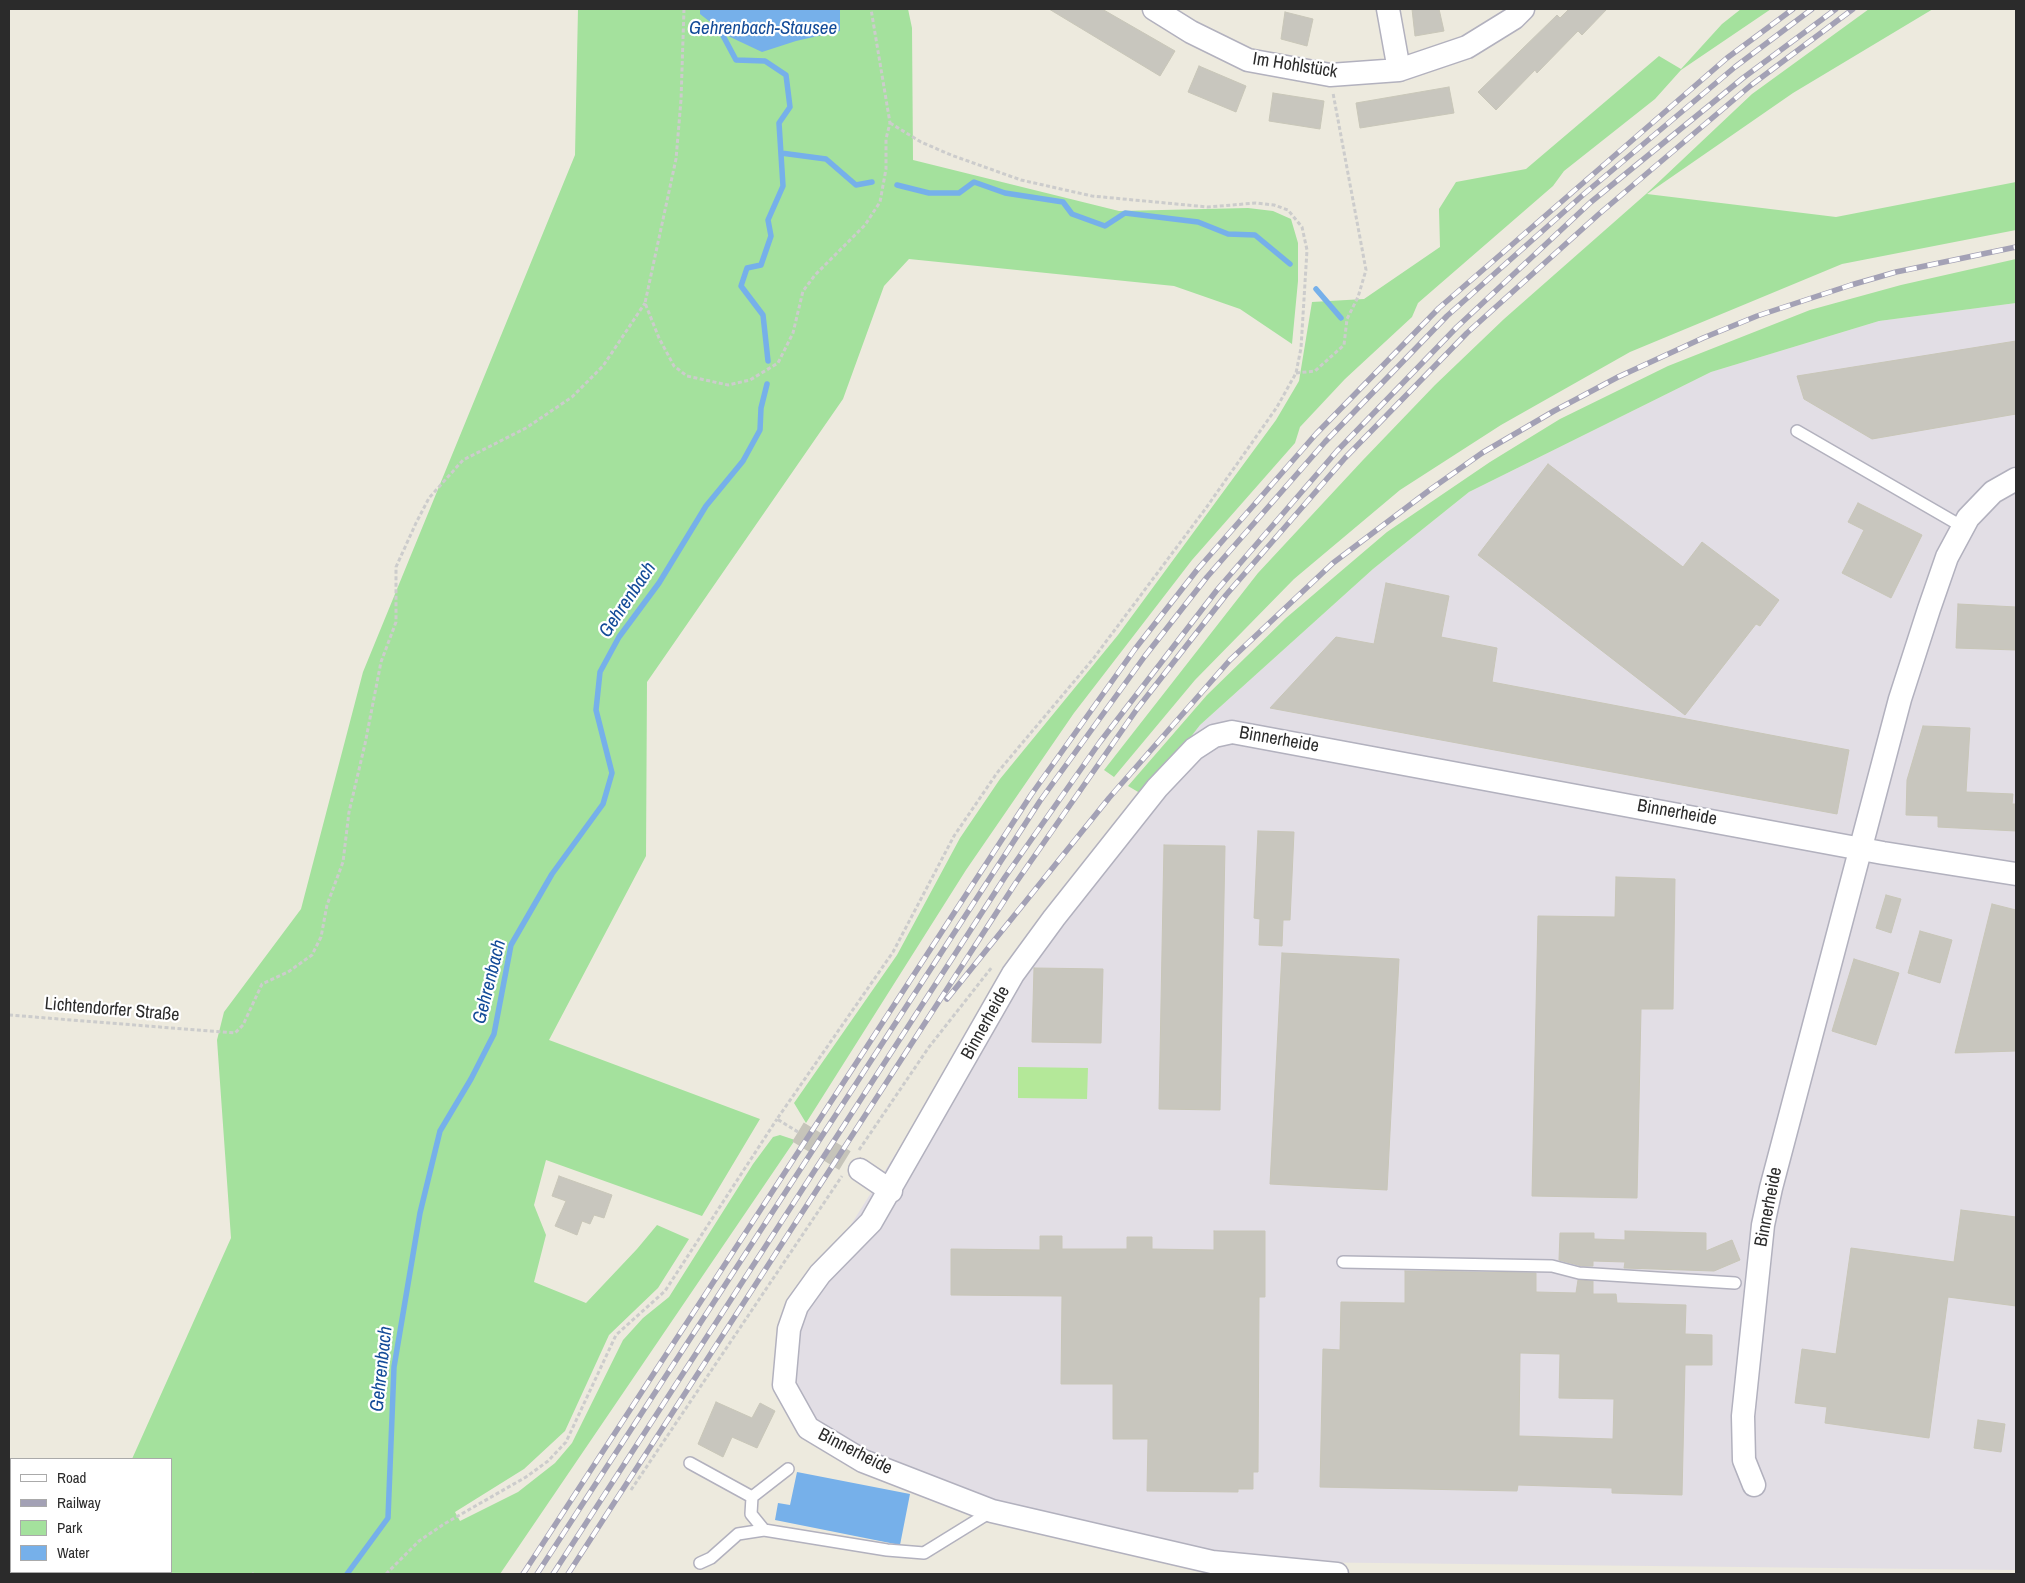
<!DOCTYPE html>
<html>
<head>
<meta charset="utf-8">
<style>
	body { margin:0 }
	#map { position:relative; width:2025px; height:1583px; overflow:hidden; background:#edeade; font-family:"Archivo Narrow",sans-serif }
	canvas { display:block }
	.frame { position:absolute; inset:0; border:10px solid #2b2b2b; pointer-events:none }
	.legend { position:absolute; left:10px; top:1458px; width:162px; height:115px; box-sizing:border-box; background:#fff; border:1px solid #aaa; margin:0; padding:6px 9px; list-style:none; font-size:15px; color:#2b2b2b }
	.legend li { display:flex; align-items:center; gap:10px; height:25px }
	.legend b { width:25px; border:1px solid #aaa }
</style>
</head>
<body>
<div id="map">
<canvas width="2025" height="1583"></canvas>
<div class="frame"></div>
<ul class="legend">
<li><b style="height:6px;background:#fff"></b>Road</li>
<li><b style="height:6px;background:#a3a1b5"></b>Railway</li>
<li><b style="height:14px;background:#a4e19d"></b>Park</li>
<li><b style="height:14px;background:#76b0ea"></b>Water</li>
</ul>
</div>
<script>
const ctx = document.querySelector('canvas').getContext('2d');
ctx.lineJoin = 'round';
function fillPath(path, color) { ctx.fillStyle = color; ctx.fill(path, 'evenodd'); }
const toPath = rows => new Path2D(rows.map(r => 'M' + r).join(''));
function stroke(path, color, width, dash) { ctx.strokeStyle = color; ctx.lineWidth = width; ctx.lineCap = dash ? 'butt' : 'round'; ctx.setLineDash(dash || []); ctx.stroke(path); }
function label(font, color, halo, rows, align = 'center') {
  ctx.font = font + ' "Archivo Narrow",sans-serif'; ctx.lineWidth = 4.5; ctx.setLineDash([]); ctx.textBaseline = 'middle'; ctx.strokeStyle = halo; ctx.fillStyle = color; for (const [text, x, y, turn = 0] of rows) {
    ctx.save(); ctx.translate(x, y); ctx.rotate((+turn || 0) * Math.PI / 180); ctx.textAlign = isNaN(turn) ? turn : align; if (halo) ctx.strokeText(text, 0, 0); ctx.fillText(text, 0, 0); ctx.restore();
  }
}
fillPath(toPath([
	[2016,303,2016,1570,1286,1562,1176,1553,967,1506,786,1413,794,1315,1021,955,1200,725,1373,569,1469,492,1711,372,1879,321]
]), '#e2dee5');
fillPath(toPath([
	[578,9,908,9,912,28,913,160,1119,211,1248,208,1273,211,1291,219,1298,243,1298,281,1292,344,1240,309,1174,286,909,259,884,286,843,399,647,682,646,856,549,1040,760,1119,702,1216,546,1160,534,1205,546,1235,534,1282,586,1303,637,1249,657,1225,689,1239,658,1288,609,1335,565,1431,524,1469,455,1512,460,1521,518,1492,555,1463,572,1443,623,1340,643,1318,669,1297,753,1164,773,1137,780,1135,795,1140,500,1574,9,1574,9,1524,11,1524,11,1572,171,1572,171,1459,132,1459,231,1238,217,1040,224,1012,301,909,363,672,575,155],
	[1741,9,1771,9,1681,70,1655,99,1564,171,1553,186,1418,303,1412,317,1345,379,1300,427,1295,443,1192,560,1074,713,966,870,806,1123,794,1103,897,955,960,838,1000,779,1118,635,1276,420,1299,381,1312,302,1364,299,1440,247,1439,209,1456,182,1526,169,1659,56,1681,69,1722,24],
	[1869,9,1933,9,1793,93,1647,194,1836,217,2016,182,2016,230,1842,264,1630,352,1501,425,1400,490,1294,579,1195,680,1114,777,1104,770,1258,573,1363,460,1435,385,1504,319,1646,194,1752,94],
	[2016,259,2016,303,1879,321,1711,372,1469,492,1373,569,1200,725,1145,796,1128,786,1207,695,1286,618,1387,532,1490,462,1560,419,1668,366,1810,310,1901,285]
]), '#a4e19d');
fillPath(toPath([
	[1018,1067,1088,1068,1087,1099,1018,1098]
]), '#b4e899');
fillPath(toPath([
	[700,9,840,9,840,31,796,41,762,52,728,36,700,14],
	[797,1472,910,1494,900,1545,775,1520,778,1503,790,1505]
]), '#76b0ea');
stroke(toPath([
	[720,30,736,60,765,61,786,75,790,107,779,123,783,186,768,220,771,236,761,265,747,268,741,286,763,315,768,361],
	[781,153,826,159,856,185,872,182],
	[897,185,929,193,959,193,974,182,1005,193,1063,202,1072,214,1105,226,1125,213,1198,222,1228,234,1255,235,1290,264],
	[1316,289,1341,318],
	[347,1574,388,1518,394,1367,420,1213,440,1131,471,1079,494,1034,511,945,552,874,603,804,612,773,596,710,600,672,619,637,659,583,706,506,743,461,760,430,761,408,767,384]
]), '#76b0ea', 5.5);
const building = toPath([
	[1049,9,1102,9,1175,51,1160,76,1049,9],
	[1412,9,1439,9,1444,31,1415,36,1412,9],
	[1569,9,1607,9,1582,35,1578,31,1537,73,1535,70,1496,110,1478,92,1557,15,1560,18,1569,9],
	[1285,12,1313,19,1307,46,1281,39,1285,12],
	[1199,66,1246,86,1236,112,1188,92,1199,66],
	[1449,87,1454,113,1360,128,1356,103,1449,87],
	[1273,93,1324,101,1320,129,1269,121,1273,93],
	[2016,341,2016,414,1872,439,1804,399,1797,376,2016,341],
	[1548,464,1683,567,1702,542,1779,600,1760,626,1756,624,1685,715,1478,555,1548,464],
	[1858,503,1922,535,1891,598,1842,573,1864,530,1848,522,1858,503],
	[1386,583,1449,596,1441,637,1497,648,1492,682,1849,750,1837,814,1270,708,1336,637,1374,644,1386,583],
	[1958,604,2016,607,2016,650,1956,648,1958,604],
	[1923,726,1970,728,1966,792,2013,794,2012,804,2016,804,2016,831,1938,827,1938,816,1906,815,1907,780,1923,726],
	[1258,831,1294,832,1290,920,1283,920,1282,946,1259,945,1260,919,1254,918,1258,831],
	[1164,845,1225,846,1220,1110,1159,1109,1164,845],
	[1616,877,1675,879,1673,1009,1641,1009,1637,1198,1532,1196,1538,916,1615,917,1616,877],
	[1886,895,1901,899,1891,933,1876,928,1886,895],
	[1992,904,2016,910,2016,1051,1955,1053,1992,904],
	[1920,931,1952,940,1940,983,1908,973,1920,931],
	[1282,953,1399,959,1387,1190,1270,1184,1282,953],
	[1854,959,1899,973,1876,1045,1832,1031,1854,959],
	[1034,968,1103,969,1101,1043,1032,1042,1034,968],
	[559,1176,612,1195,604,1218,594,1215,590,1224,582,1221,577,1235,555,1226,566,1201,552,1196,559,1176],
	[1961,1210,2016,1217,2016,1306,1948,1297,1929,1438,1825,1423,1827,1407,1795,1403,1802,1349,1836,1354,1851,1248,1954,1262,1961,1210],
	[1214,1231,1265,1231,1265,1297,1259,1297,1258,1472,1253,1472,1253,1489,1238,1489,1238,1492,1147,1491,1148,1439,1113,1439,1113,1384,1061,1384,1062,1296,951,1295,951,1249,1040,1250,1040,1236,1062,1236,1062,1249,1127,1249,1127,1237,1152,1237,1152,1249,1214,1250,1214,1231],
	[1625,1231,1706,1233,1706,1251,1732,1240,1740,1260,1714,1271,1624,1268,1625,1262,1593,1261,1593,1266,1582,1266,1559,1260,1560,1233,1594,1233,1594,1239,1625,1240,1625,1231],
	[1405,1271,1536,1273,1536,1292,1576,1293,1578,1280,1593,1281,1593,1294,1616,1294,1617,1303,1686,1305,1685,1334,1712,1335,1712,1365,1685,1365,1682,1495,1612,1493,1612,1488,1518,1485,1517,1491,1320,1487,1323,1349,1340,1350,1341,1302,1405,1303,1405,1271],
	[1520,1353,1560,1354,1559,1398,1614,1399,1613,1439,1519,1436,1520,1353],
	[716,1402,752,1418,760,1403,775,1411,757,1448,732,1437,723,1457,698,1444,716,1402],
	[1978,1420,2005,1424,2001,1452,1974,1448,1978,1420]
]);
fillPath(building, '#c8c6be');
stroke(building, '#c8c6b8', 1);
stroke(toPath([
	[798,1132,860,1170]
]), '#c6c4ba', 22, [22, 11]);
const lane = toPath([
	[1797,431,1963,527],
	[1343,1262,1552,1266,1579,1273,1735,1283],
	[690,1463,752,1497],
	[764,1530,751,1514,752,1497,788,1469],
	[700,1563,711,1558,738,1534,764,1530,887,1550,924,1553,992,1511]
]);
const street = toPath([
	[1154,9,1191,32,1248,60,1330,75,1399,70,1467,47,1514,18,1523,9],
	[1388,9,1399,70],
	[860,1170,891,1191],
	[1754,1485,1744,1460,1743,1416,1763,1225,1771,1188,1900,699,1929,609,1947,557,1968,518,1993,492,2016,479],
	[1337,1574,1212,1562,992,1511,863,1461,808,1428,784,1385,789,1329,797,1306,820,1274,871,1222,1013,974,1054,918,1157,788,1194,749,1214,736,1232,732,1883,853,2016,874]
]);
stroke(lane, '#b2b1be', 14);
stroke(street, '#b2b1be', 25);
stroke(toPath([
	[684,9,681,100,676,159,645,303,659,338,674,366,687,376,728,385,750,380,778,363,793,333,803,291,815,275,865,225,880,202,886,169,886,139,890,123,871,9],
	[1296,373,1315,371,1344,345,1347,319,1358,297,1366,270,1333,93],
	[9,1015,235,1033,243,1025,262,984,288,972,312,955,321,937,327,905,343,862,349,812,365,744,381,662,396,622,396,567,416,523,429,498,463,460,526,428,572,397,603,366,645,303],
	[798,1132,777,1119,893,952,954,836,997,773,1093,659,1206,508,1277,407,1296,373,1301,348,1307,250,1302,227,1288,210,1274,205,1256,203,1208,207,1092,196,1021,180,951,155,921,142,890,123],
	[859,1150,929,1047,992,967],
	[631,1490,842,1176],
	[253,1574,254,1573],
	[386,1574,419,1541,444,1524,526,1477,548,1461,566,1442,616,1335,665,1291,777,1119]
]), '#ccc', 3, [4, 2.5]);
stroke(lane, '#fff', 11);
stroke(street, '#fff', 22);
const rail = toPath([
	[947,999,1109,798,1230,660,1333,563,1431,489,1482,453,1554,411,1618,377,1703,338,1757,316,1851,285,1896,272,2016,247],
	[523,1574,1031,795,1135,649,1197,570,1316,434,1439,308,1727,58,1793,9],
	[537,1574,1040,801,1145,656,1207,577,1325,442,1447,316,1584,194,1735,67,1812,9],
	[553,1574,1005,877,1100,742,1217,590,1337,451,1457,327,1591,202,1743,78,1836,9],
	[568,1574,1015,884,1137,709,1226,595,1345,458,1467,333,1599,214,1750,86,1853,9]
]);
stroke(rail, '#a3a1b5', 5.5);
stroke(rail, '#fff', 4, [11]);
label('18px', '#2b2b2b', '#fff', [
	["Im Hohlstück",1295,66,9],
	["Binnerheide",1279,740,10],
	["Binnerheide",1677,813,10],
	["Lichtendorfer Straße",112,1010,5],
	["Binnerheide",986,1023,-61],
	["Binnerheide",1769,1207,-79],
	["Binnerheide",855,1452,27]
]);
label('italic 19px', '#134b98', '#fff', [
	["Gehrenbach-Stausee",763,29],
	["Gehrenbach",628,600,-56],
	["Gehrenbach",490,982,-76],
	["Gehrenbach",382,1369,-84]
]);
</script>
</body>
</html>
